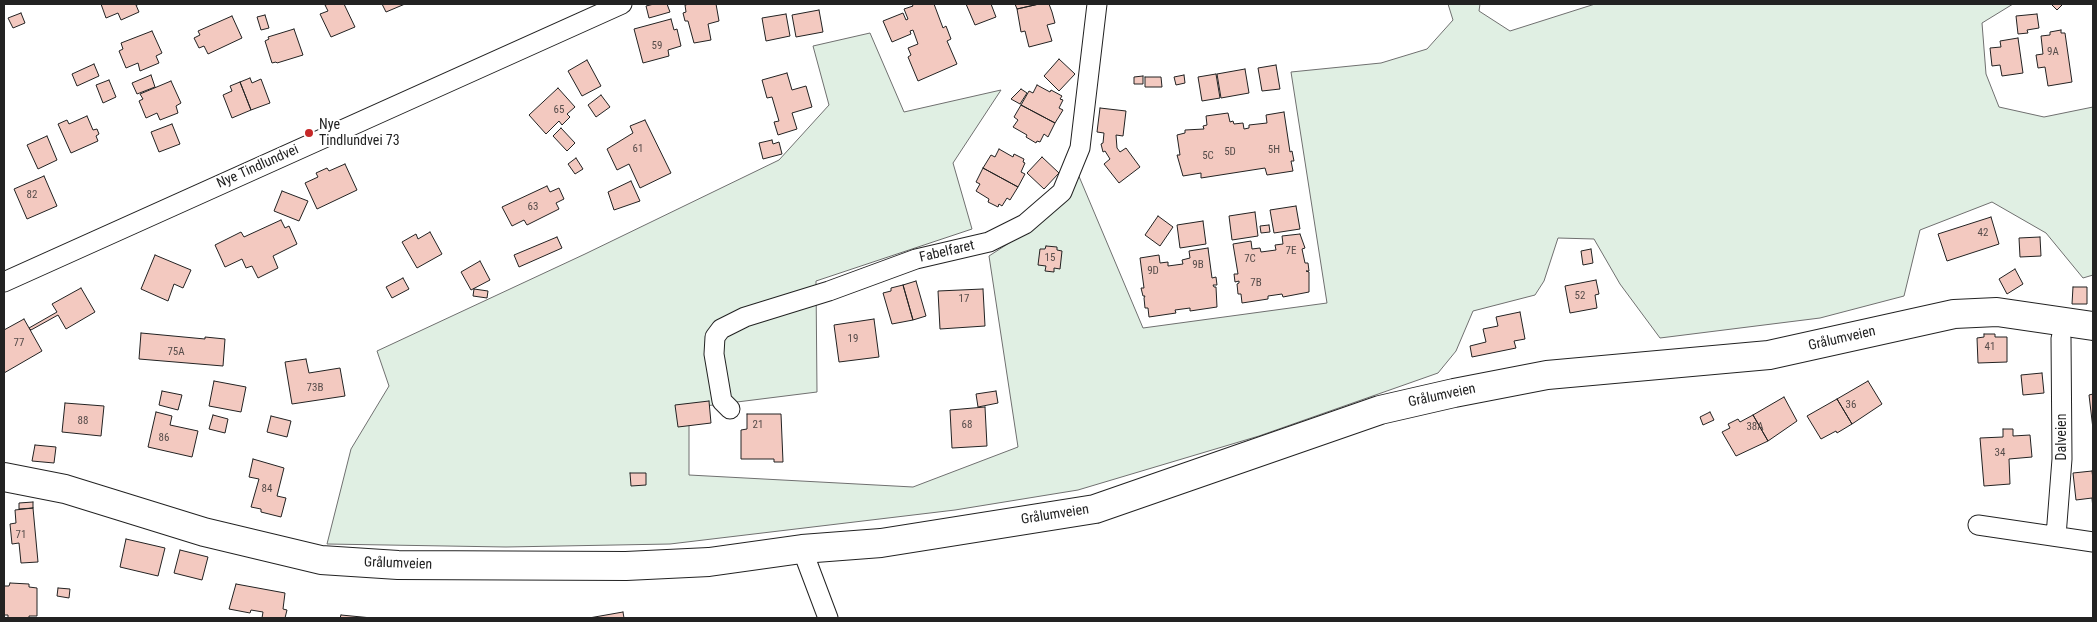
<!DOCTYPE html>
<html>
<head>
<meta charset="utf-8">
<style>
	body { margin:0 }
	#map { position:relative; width:2097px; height:622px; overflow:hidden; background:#fff; font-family:"Roboto Condensed",sans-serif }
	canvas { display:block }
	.frame { position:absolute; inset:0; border:5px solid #222; pointer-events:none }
</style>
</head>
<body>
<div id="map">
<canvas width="2097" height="622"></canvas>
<div class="frame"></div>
</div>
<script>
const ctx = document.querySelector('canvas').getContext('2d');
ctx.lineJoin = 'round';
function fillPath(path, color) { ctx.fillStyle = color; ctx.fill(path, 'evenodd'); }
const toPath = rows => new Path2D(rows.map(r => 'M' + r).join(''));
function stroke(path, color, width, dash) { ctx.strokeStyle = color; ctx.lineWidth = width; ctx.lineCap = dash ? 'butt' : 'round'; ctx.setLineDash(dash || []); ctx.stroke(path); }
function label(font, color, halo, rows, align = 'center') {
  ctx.font = font + ' "Roboto Condensed",sans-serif'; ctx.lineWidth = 4; ctx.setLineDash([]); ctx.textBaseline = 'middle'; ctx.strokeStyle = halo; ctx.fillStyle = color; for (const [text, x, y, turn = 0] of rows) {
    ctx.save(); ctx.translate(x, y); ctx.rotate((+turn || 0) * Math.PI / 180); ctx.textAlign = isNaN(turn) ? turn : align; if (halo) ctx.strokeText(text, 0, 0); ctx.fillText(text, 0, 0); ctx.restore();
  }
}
const green = toPath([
	[1448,4,1480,4,1479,11,1510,31,1595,4,2013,4,1982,23,1986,74,1999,107,2044,117,2093,107,2093,275,2083,278,2046,233,1992,202,1920,230,1904,296,1820,318,1660,338,1620,284,1594,239,1558,238,1544,281,1535,295,1473,311,1456,351,1438,373,1259,436,1078,490,955,510,670,544,506,547,327,544,351,449,389,386,377,351,585,254,779,160,829,105,813,46,870,33,904,112,1001,90,953,163,972,229,816,281,817,392,689,408,689,475,913,487,1018,447,989,256,1043,221,1078,174,1143,328,1327,303,1291,72,1381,63,1427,49,1453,20,1448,4]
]);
fillPath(green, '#e0efe3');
stroke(green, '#6f6f6f', 1);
const building = toPath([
	[101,4,141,4,136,5,139,12,121,20,118,13,106,18,101,4],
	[329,4,344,4,355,27,331,37,320,14,328,11,325,5,329,4],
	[382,4,405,4,386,12,382,4],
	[654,4,667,4,670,12,649,18,646,6,654,4],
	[690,4,716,4,719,21,708,24,711,40,694,43,688,21,685,21,683,13,686,12,685,5,690,4],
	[912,4,934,4,943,28,946,26,951,39,947,41,957,64,918,81,908,57,911,55,908,48,918,44,913,30,910,31,911,34,892,42,883,21,903,13,906,20,908,19,904,9,913,6,912,4],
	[966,4,991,4,996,17,975,25,966,4],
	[1015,4,1039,4,1017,9,1015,4],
	[1039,4,1049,4,1052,12,1055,23,1047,25,1052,41,1029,47,1025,31,1021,32,1017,9,1039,4],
	[2051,4,2063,4,2057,10,2051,4],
	[819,10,823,32,796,37,792,15,819,10],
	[21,13,25,23,13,28,8,18,21,13],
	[786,14,790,36,766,41,762,18,786,14],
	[2037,14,2039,28,2027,30,2028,33,2018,34,2016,16,2037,14],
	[265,15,269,28,261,30,257,17,265,15],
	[232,16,242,38,208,54,204,46,199,48,194,38,200,35,198,31,232,16],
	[671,19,674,30,677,29,681,46,668,50,669,56,643,63,634,29,671,19],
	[294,29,303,55,277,63,276,62,272,63,265,41,269,39,268,37,294,29],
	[2061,30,2061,33,2065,33,2072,82,2048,86,2045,67,2038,68,2036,55,2043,54,2041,36,2050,35,2050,32,2061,30],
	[152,31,162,53,156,56,159,63,140,71,138,63,126,68,119,51,123,49,121,43,152,31],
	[2018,38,2023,73,2002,76,2000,65,1992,66,1990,48,2001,47,2000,41,2018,38],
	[1059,59,1075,74,1059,91,1044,76,1059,59],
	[587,60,601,86,582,96,568,71,587,60],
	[94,64,99,76,77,86,72,74,94,64],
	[1276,65,1280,89,1262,91,1258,68,1276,65],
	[1245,69,1249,93,1221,98,1217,74,1245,69],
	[787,73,792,90,806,86,812,107,792,113,797,129,778,135,774,122,779,121,772,97,767,98,762,80,787,73],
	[1216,74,1220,98,1202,101,1198,77,1216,74],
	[151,75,155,87,137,94,132,83,151,75],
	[1184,75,1185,83,1176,85,1174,77,1184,75],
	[1143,76,1143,84,1134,84,1134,77,1143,76],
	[1145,77,1161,77,1162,87,1145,87,1145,77],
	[250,78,252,83,261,79,270,103,251,110,240,82,250,78],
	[109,80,116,97,103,103,96,85,109,80],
	[171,81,181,103,176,106,178,113,160,120,157,113,146,118,139,101,143,99,140,94,171,81],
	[240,82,251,110,232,118,223,95,232,91,230,86,240,82],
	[1037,85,1050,92,1051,90,1062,96,1060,99,1063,100,1059,108,1063,110,1055,123,1021,105,1029,91,1033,93,1037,85],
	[558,88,575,107,567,114,570,117,562,125,559,121,546,134,529,115,558,88],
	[1021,89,1027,93,1020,104,1011,99,1021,89],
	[601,95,610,107,596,117,588,105,601,95],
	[1021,105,1055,123,1048,137,1044,134,1040,142,1037,141,1036,143,1026,137,1027,135,1013,127,1018,120,1014,117,1021,105],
	[1100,108,1126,111,1123,136,1116,135,1117,148,1120,152,1126,148,1140,167,1119,183,1104,164,1110,159,1105,151,1103,152,1101,144,1103,143,1104,133,1097,132,1100,108],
	[1284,112,1290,152,1292,151,1294,161,1291,161,1293,171,1267,175,1265,168,1201,178,1201,173,1183,176,1177,155,1180,155,1177,135,1185,133,1185,130,1204,129,1203,126,1207,125,1206,116,1228,113,1230,122,1233,121,1234,124,1243,123,1244,129,1249,128,1249,125,1267,123,1266,115,1284,112],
	[87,116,93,130,97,129,99,134,96,136,98,141,71,153,58,124,67,120,69,124,87,116],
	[645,120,671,173,640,188,629,164,617,170,607,149,633,133,630,126,645,120],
	[172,124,180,144,159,152,151,132,172,124],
	[561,128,575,143,567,151,553,136,561,128],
	[47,136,57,160,38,169,27,145,47,136],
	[772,140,773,144,779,142,782,154,763,159,759,143,772,140],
	[999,149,1013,157,1014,154,1024,159,1023,162,1025,163,1021,172,1025,174,1018,187,983,168,991,155,995,157,999,149],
	[1042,157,1059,173,1044,189,1027,173,1042,157],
	[576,158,583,169,575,174,568,164,576,158],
	[345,164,357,190,317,209,305,183,318,177,316,173,327,168,329,171,345,164],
	[983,168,1018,187,1010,200,1007,198,1002,206,999,204,998,207,988,202,989,199,976,191,980,184,976,182,983,168],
	[44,176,57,206,27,219,14,189,44,176],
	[631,181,640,201,614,210,608,192,631,181],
	[547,186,550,192,559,188,564,199,556,203,559,209,527,225,524,220,512,226,502,207,547,186],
	[282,191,308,201,299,221,274,211,282,191],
	[1296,206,1300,229,1274,233,1270,210,1296,206],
	[1255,212,1258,236,1232,240,1229,216,1255,212],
	[1158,216,1173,227,1160,246,1145,235,1158,216],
	[1991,217,1999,244,1947,261,1938,234,1991,217],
	[281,220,285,228,289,226,297,244,273,256,278,268,258,278,252,266,246,268,242,259,225,267,215,245,241,232,244,237,281,220],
	[1203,221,1206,244,1180,248,1177,225,1203,221],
	[1269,225,1270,232,1261,233,1260,226,1269,225],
	[430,232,442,254,417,268,402,242,416,234,418,239,430,232],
	[1300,234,1305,248,1302,249,1305,263,1308,263,1309,271,1306,271,1309,272,1309,292,1283,297,1282,294,1268,296,1268,299,1242,303,1241,294,1238,294,1237,284,1239,283,1239,281,1235,282,1234,274,1238,274,1233,244,1251,241,1252,249,1260,248,1261,252,1276,250,1275,245,1283,244,1282,236,1300,234],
	[557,237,562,248,519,267,514,255,557,237],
	[2040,237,2041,256,2020,257,2019,238,2040,237],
	[1046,246,1057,247,1057,250,1062,251,1060,269,1054,268,1054,272,1045,271,1046,266,1038,265,1040,249,1045,249,1046,246],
	[1208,248,1212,278,1216,277,1217,285,1213,285,1214,287,1216,287,1217,307,1190,311,1190,308,1175,310,1176,313,1149,317,1148,308,1145,308,1144,298,1145,296,1143,296,1141,288,1144,288,1140,258,1159,255,1160,263,1168,262,1168,266,1183,264,1182,260,1190,258,1189,251,1208,248],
	[1591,249,1593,263,1583,265,1581,251,1591,249],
	[155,255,191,270,183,288,174,284,168,301,141,289,155,255],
	[480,261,490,280,471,290,461,272,480,261],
	[2015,269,2023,284,2007,294,1999,279,2015,269],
	[403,278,409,289,392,298,386,287,403,278],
	[1596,280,1599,294,1595,295,1597,308,1570,313,1565,286,1596,280],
	[916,281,926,316,913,320,903,285,916,281],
	[903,285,913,320,892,324,883,293,891,291,891,288,903,285],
	[2073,287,2087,287,2087,304,2072,304,2073,287],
	[81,288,95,312,66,329,58,315,31,330,29,328,57,312,52,304,81,288],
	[474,289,488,291,487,298,473,296,474,289],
	[983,289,985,326,940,329,938,291,983,289],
	[1520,312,1525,339,1514,341,1516,348,1472,357,1470,346,1486,342,1483,329,1498,326,1496,317,1520,312],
	[24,319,42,351,4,373,4,330,24,319],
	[874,319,879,357,839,362,834,325,874,319],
	[141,333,205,339,205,337,225,339,223,366,139,359,141,333],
	[1984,334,1995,334,1995,337,2007,337,2007,362,1978,363,1977,338,1984,337,1984,334],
	[306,359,309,373,340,368,345,396,292,404,285,362,306,359],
	[2042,373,2044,393,2023,395,2021,375,2042,373],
	[214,381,246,387,241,412,209,406,214,381],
	[1868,381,1882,404,1852,424,1837,399,1868,381],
	[162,391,182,395,178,410,159,405,162,391],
	[996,391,998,403,978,407,976,394,996,391],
	[2093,394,2093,429,2089,395,2093,394],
	[1784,397,1797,421,1768,441,1753,415,1784,397],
	[1837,399,1852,424,1837,433,1836,431,1821,439,1807,416,1837,399],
	[709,401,711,423,678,427,675,405,709,401],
	[65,403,104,406,101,436,62,432,65,403],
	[985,407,987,446,952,448,950,410,985,407],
	[156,412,172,416,170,425,198,431,192,457,148,447,156,412],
	[1710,412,1714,420,1703,425,1700,417,1710,412],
	[747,414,781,414,783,462,774,462,774,459,741,459,741,430,747,429,747,414],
	[213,415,228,419,225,433,209,429,213,415],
	[1753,415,1768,441,1736,456,1722,432,1730,428,1728,424,1738,419,1740,422,1753,415],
	[271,416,291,421,287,437,267,432,271,416],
	[2003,429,2013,429,2013,436,2030,435,2032,457,2009,459,2010,484,1984,486,1980,438,2003,437,2003,429],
	[35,445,56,447,54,463,32,461,35,445],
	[253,459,284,468,277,496,286,498,281,517,261,512,261,509,251,507,259,479,249,477,253,459],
	[2092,471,2093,479,2093,509,2092,498,2076,500,2073,473,2092,471],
	[630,473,646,473,646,485,631,486,630,473],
	[33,502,33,508,19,509,19,503,33,502],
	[33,508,38,562,21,563,19,543,12,544,10,524,16,523,15,510,33,508],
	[126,539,165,548,158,576,120,567,126,539],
	[180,550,208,557,202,580,174,573,180,550],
	[10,583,29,584,29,587,37,588,37,616,29,616,29,618,8,618,8,615,4,615,4,586,9,586,10,583],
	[236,584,285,593,283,609,287,610,285,618,262,618,263,612,251,610,250,613,229,609,236,584],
	[58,588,70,589,69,598,57,596,58,588],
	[623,612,624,618,589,618,623,612],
	[341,615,372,618,340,618,341,615]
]);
fillPath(building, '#f3c9c0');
stroke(building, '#222', 1);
const street = toPath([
	[4,282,622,4],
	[730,409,722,401,714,354,715,337,721,329,745,317,829,291,916,259,989,242,1025,224,1062,192,1080,148,1097,4],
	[1978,525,2093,542],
	[2056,536,2062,459,2061,338],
	[802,549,828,618]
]);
const primary = toPath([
	[4,477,65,489,204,532,321,560,398,565,626,566,709,562,802,549,881,543,1095,509,1380,410,1454,393,1547,375,1769,355,1954,314,1997,312,2093,326]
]);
stroke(street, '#222', 21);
stroke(primary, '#222', 30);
stroke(street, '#fff', 19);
stroke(primary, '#fff', 28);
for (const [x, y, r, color] of [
	[309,133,5,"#c62828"]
]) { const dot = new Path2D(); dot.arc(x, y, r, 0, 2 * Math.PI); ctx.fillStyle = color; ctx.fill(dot); stroke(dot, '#fff', 2); }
label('11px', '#564c4a', null, [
	["59",657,46],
	["9A",2053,52],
	["65",559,110],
	["61",638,149],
	["5H",1274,150],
	["5D",1230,152],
	["5C",1208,156],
	["82",32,195],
	["63",533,207],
	["42",1983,233],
	["7E",1291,251],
	["15",1050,258],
	["7C",1250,259],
	["9B",1198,265],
	["9D",1153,271],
	["7B",1256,283],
	["52",1580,296],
	["17",964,299],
	["19",853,339],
	["77",19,343],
	["41",1990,347],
	["75A",176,352],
	["73B",315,388],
	["36",1851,405],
	["88",83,421],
	["21",758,425],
	["68",967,425],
	["38A",1755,427],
	["86",164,438],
	["34",2000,453],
	["84",267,489],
	["71",21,535]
]);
label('14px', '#222', '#fff', [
	["Nye",319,125],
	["Tindlundvei 73",319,141]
], 'left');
label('14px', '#222', '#fff', [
	["Nye Tindlundvei",258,167,-24],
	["Fabelfaret",947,252,-13],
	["Grålumveien",1842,339,-13],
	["Grålumveien",1442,396,-12],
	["Dalveien",2062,437,-90],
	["Grålumveien",1055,515,-9],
	["Grålumveien",398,564,2]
]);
</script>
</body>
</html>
